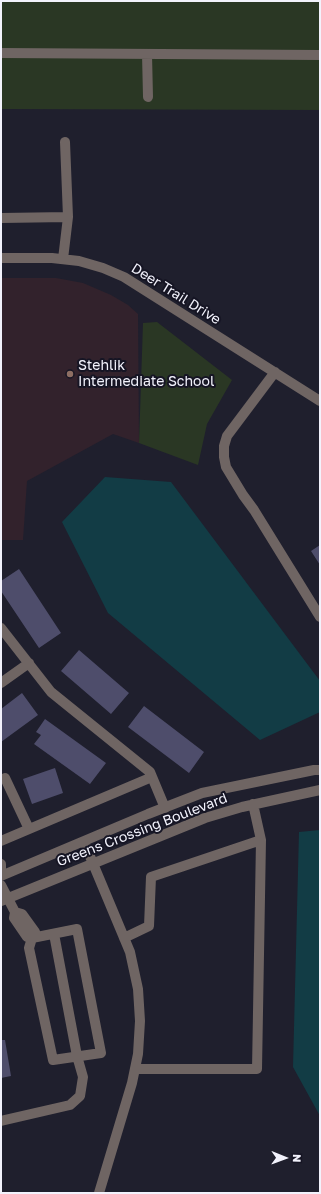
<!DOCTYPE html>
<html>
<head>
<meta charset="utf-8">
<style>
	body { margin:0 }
	#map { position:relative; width:321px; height:1194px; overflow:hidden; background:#1f1f2d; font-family:"Golos Text",sans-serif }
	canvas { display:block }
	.frame { position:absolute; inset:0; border:2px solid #f2f2fc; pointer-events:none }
	.north { position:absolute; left:265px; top:1138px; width:40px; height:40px; -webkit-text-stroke:3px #161524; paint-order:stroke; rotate:91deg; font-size:11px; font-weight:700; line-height:16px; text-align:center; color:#f2f2fc }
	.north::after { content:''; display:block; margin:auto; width:14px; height:18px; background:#f2f2fc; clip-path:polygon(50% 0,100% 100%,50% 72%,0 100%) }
</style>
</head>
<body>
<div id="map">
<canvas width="321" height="1194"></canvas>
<div class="frame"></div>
<div class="north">N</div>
</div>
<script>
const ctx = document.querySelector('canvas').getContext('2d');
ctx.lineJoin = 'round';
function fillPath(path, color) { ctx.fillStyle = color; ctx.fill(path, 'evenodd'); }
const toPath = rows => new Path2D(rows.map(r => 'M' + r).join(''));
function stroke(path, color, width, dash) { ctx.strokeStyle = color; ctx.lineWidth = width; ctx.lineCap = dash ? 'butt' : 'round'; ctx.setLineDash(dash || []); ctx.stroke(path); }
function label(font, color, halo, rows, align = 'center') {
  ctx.font = font + ' "Golos Text",sans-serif'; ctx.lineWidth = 4; ctx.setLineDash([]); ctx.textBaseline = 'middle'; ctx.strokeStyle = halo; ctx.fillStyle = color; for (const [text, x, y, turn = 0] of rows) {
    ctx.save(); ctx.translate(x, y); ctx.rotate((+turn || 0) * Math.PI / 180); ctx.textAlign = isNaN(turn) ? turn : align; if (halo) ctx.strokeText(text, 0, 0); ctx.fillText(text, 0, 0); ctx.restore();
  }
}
fillPath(toPath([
	[1,278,56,278,83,283,111,295,128,305,138,314,139,443,113,434,27,481,23,540,1,540]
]), '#32222c');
fillPath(toPath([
	[1,1,320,1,320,110,1,109],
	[157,322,232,380,207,424,198,465,139,443,143,323]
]), '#2a3724');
fillPath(toPath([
	[105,477,171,482,320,681,320,712,260,740,108,613,62,522],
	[320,830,320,1116,293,1067,299,832]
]), '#123c45');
fillPath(toPath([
	[320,545,320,565,311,551],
	[19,569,61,633,39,648,1,591,1,581],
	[79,650,129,693,111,714,61,671],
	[22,693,38,715,1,742,1,709],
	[144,706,204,752,189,773,128,727],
	[45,719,106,763,90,784,34,744,41,735,36,732],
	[55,768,63,793,32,804,23,779],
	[1,1040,5,1040,11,1076,1,1078]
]), '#4e4d6b');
stroke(toPath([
	[1,53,320,55],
	[147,54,148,97],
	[1,218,68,217],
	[1,258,52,258,79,261,103,268,124,277,320,401],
	[63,259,68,217,65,142],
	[275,372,227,436,224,446,224,457,226,467,243,495,254,510,320,617],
	[1,628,51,692,150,772,165,808],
	[1,683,29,663],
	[5,778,29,829],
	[1,841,152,777],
	[84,842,130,952,138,989,140,1021,138,1054,132,1083,99,1193],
	[1,864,1,872],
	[1,876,148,814,202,793,314,770,320,770],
	[1,885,15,912,14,918,27,937,32,938,77,929,101,1053,53,1060,29,948,32,938,35,932,22,914,15,912],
	[1,901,205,818,242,807,320,790],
	[124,938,149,926,151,877,261,840,253,804],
	[135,1069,257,1069,261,840],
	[1,1121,70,1105,80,1096,83,1077,77,1056,54,934]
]), '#6f6563', 10);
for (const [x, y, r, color] of [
	[70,374,4,"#8d6e63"]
]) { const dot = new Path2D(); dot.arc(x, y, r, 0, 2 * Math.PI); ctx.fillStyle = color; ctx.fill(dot); stroke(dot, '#161524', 1.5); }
label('14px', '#f2f2fc', '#161524', [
	["Deer Trail Drive",176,294,32],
	["Greens Crossing Boulevard",142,830,-21]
]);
label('14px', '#f2f2fc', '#161524', [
	["Stehlik",78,366],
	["Intermediate School",78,382]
], 'left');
</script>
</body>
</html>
